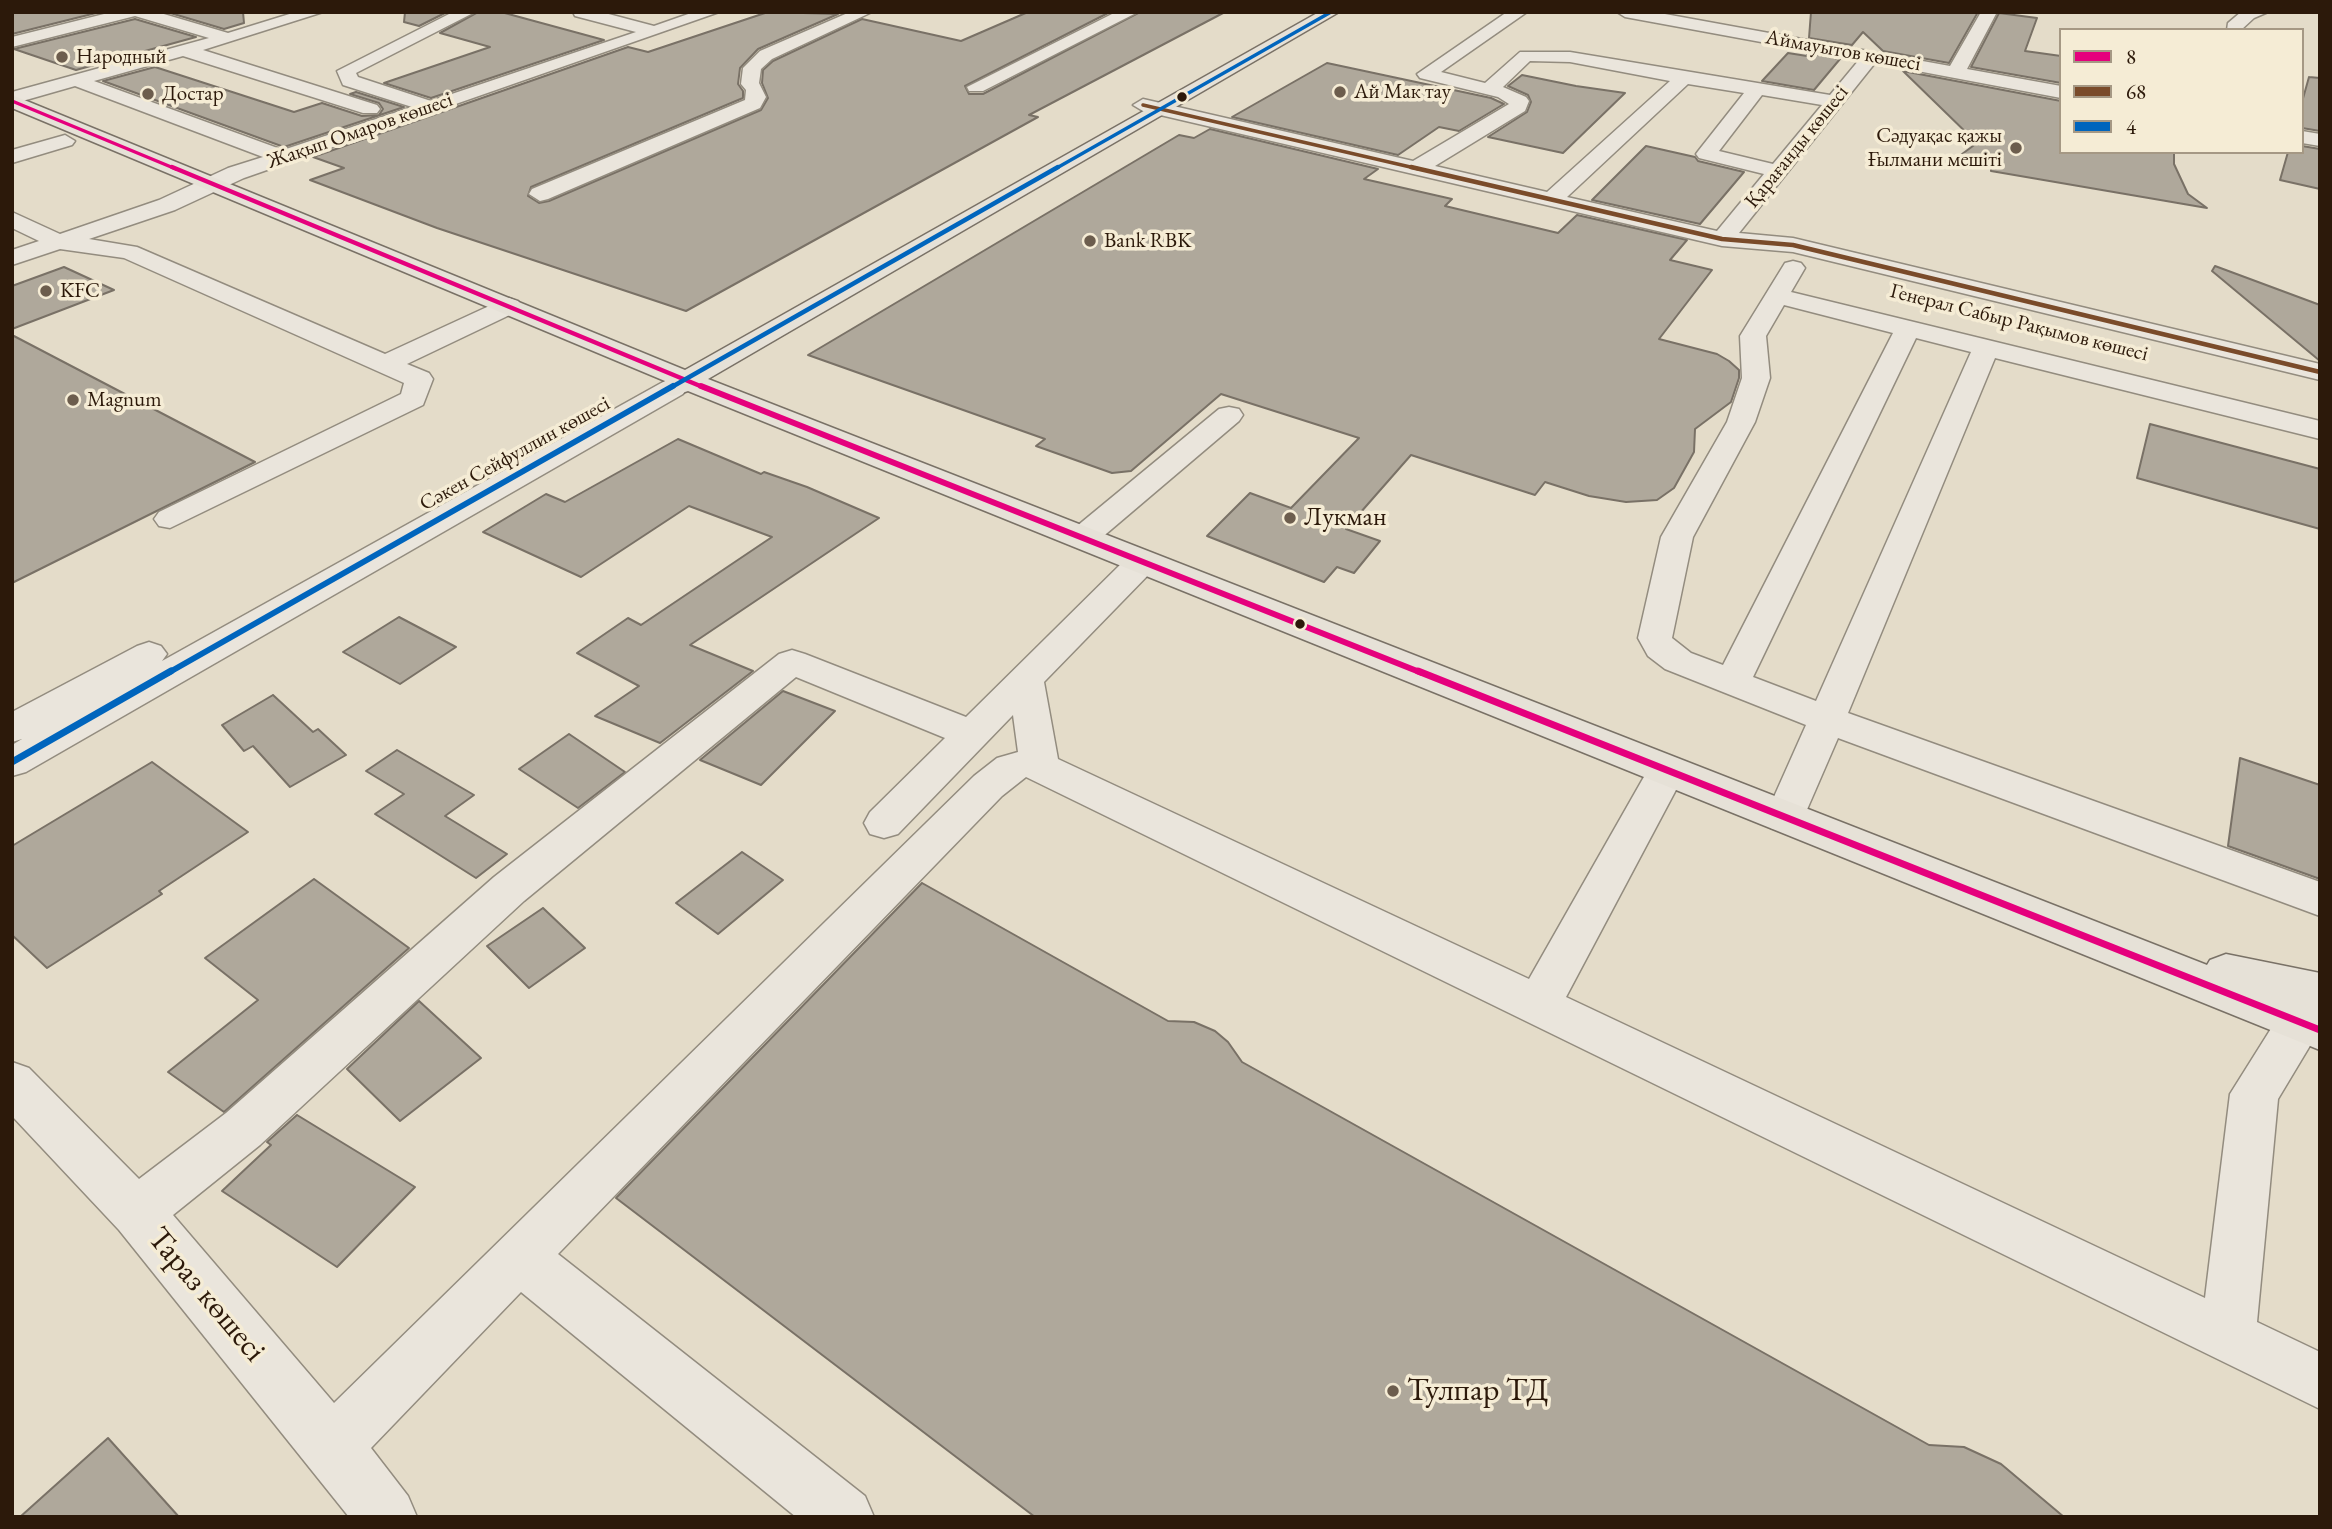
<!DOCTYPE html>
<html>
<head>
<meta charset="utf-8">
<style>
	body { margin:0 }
	#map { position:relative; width:2332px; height:1529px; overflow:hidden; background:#e4dcc9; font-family:"EB Garamond",serif }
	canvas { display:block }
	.frame { position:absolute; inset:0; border:14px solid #2c190a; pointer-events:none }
	.legend { position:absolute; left:2059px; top:28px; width:245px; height:126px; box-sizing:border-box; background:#f5ecd5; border:2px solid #a59884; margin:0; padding:9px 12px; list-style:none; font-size:21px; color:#2c190a }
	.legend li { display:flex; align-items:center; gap:14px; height:35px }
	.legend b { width:35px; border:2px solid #a59884 }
</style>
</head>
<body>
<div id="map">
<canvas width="2332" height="1529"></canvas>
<div class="frame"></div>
<ul class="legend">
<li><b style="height:9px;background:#e5007d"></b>8</li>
<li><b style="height:9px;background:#7a4b2a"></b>68</li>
<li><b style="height:9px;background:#0065bd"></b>4</li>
</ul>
</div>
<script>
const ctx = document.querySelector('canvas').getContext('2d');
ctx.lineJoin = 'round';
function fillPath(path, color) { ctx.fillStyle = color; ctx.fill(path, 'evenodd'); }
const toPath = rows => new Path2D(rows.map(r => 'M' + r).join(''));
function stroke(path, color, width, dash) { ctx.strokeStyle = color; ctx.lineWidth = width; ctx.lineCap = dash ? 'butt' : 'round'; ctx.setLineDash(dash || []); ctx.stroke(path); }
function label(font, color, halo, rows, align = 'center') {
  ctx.font = font + ' "EB Garamond",serif'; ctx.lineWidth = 7; ctx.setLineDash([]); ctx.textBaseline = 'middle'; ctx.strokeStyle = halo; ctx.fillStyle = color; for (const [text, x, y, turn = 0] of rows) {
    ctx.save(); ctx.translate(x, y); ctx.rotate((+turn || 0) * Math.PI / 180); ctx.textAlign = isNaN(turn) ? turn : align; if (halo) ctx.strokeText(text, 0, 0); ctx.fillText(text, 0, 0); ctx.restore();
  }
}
const building = toPath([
	[12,12,100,12,12,34,12,12],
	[167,12,243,12,244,23,224,29,167,12],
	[405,12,447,12,419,26,404,22,405,12],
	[478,12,501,12,604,40,431,98,384,83,490,47,440,33,478,12],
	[768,12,838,14,758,49,740,68,738,84,743,91,743,98,531,187,528,196,539,203,549,201,761,110,768,98,762,83,763,70,773,61,862,19,961,41,1028,12,1110,12,965,86,969,94,983,94,1140,12,1225,12,1029,115,1038,117,686,311,437,228,310,180,344,168,313,157,628,47,648,52,768,12],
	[1811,12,1978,12,1949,63,1883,51,1863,32,1852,45,1809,38,1811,12],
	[1999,13,2037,18,2025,51,2061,56,2061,83,1971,67,1999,13],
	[135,19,196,37,76,70,14,49,135,19],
	[1788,53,1807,56,1808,53,1840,59,1814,90,1762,81,1788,53],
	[1327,63,1491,98,1504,104,1459,131,1439,127,1398,155,1232,117,1327,63],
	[155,67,294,112,322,103,362,116,379,115,383,109,379,103,350,94,356,92,404,107,284,147,103,81,155,67],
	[1903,71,2061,101,2061,152,2174,152,2174,164,2188,194,2207,208,1991,171,1991,164,1958,157,1977,143,1903,71],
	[1522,75,1576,86,1625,93,1563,153,1488,137,1527,112,1531,102,1528,95,1508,86,1522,75],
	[2309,77,2320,78,2320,131,2302,128,2302,102,2309,77],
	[1210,129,1378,169,1364,179,1452,199,1445,206,1558,233,1577,215,1687,240,1670,260,1712,270,1659,339,1717,354,1729,361,1739,370,1739,378,1731,402,1695,429,1694,452,1674,488,1657,500,1626,502,1589,496,1545,482,1535,495,1411,455,1346,529,1380,541,1354,573,1337,567,1324,582,1207,536,1250,493,1291,508,1359,438,1221,394,1131,471,1112,473,1036,446,1045,439,808,355,1179,135,1194,138,1210,129],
	[1646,146,1695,157,1698,161,1744,172,1700,224,1592,200,1646,146],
	[2302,146,2320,149,2320,189,2280,180,2288,152,2302,152,2302,146],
	[2215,266,2320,305,2320,361,2212,271,2215,266],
	[64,267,114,290,12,329,12,286,64,267],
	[12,335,255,462,12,583,12,335],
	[2150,424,2320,469,2320,529,2137,478,2150,424],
	[678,439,761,474,764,472,807,487,879,518,690,645,753,671,660,743,595,716,639,686,577,653,628,618,641,625,772,537,689,506,581,577,483,532,546,494,565,502,678,439],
	[399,617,456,647,400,684,343,652,399,617],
	[783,691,835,711,761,785,700,760,783,691],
	[273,695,313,732,318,729,346,755,290,787,253,746,244,751,222,725,273,695],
	[569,734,625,772,578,808,519,769,569,734],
	[397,750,474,795,445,816,507,854,476,878,375,814,404,794,366,771,397,750],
	[2240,758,2320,785,2320,879,2228,846,2240,758],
	[152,762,248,832,159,891,162,894,47,968,12,935,12,846,152,762],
	[742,852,783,880,718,934,676,903,742,852],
	[314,879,409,948,224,1112,168,1072,258,1000,205,958,314,879],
	[922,883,1168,1021,1194,1022,1215,1031,1228,1042,1242,1062,1929,1445,1964,1447,2001,1464,2064,1517,1035,1517,616,1198,922,883],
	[543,908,585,948,529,988,487,946,543,908],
	[419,1001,481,1058,400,1121,347,1069,419,1001],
	[297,1115,415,1187,337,1267,222,1191,271,1145,267,1142,297,1115],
	[108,1438,179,1517,20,1517,108,1438]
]);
fillPath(building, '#afa89b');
stroke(building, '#797166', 2);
const minor = toPath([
	[112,12,157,12,228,33,296,12,323,12,203,50,377,105,380,109,377,113,363,113,183,56,94,81,283,150,412,107,343,85,337,71,453,12,475,12,356,73,358,77,431,101,636,32,575,16,573,12,601,12,654,26,694,12,719,12,244,178,175,210,89,239,137,247,385,354,500,301,509,298,518,301,522,306,518,311,407,364,429,373,433,379,423,405,170,528,159,526,154,519,159,512,401,394,404,383,124,258,60,249,12,265,12,250,39,241,12,228,12,212,60,234,159,200,228,168,263,157,75,86,12,104,12,92,209,38,135,16,12,47,12,37,112,12],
	[850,12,872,12,772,59,761,69,759,83,766,97,760,108,548,199,540,201,529,194,532,189,745,100,746,90,741,84,743,68,760,51,850,12],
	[1116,12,1138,12,983,91,969,91,967,87,1116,12],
	[1507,12,1527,12,1441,72,1485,83,1520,52,1570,52,1830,95,1859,60,1625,17,1617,12,1654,12,1950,66,1981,12,1997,12,1967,69,2061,86,2061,98,1875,63,1739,233,1793,238,2320,364,2320,380,1793,252,1722,246,1143,111,1133,105,1143,99,1413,161,1509,104,1498,97,1420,78,1417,74,1507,12],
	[1530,61,1570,62,1670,81,1547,192,1435,166,1525,111,1529,101,1526,97,1503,87,1530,61],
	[1688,84,1744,93,1699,150,1696,154,1699,158,1764,174,1717,231,1567,197,1688,84],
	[1762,95,1822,105,1773,164,1719,151,1762,95],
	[2241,12,2268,12,2254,18,2241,30,2227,30,2228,23,2241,12],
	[2302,131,2320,134,2320,146,2302,143,2302,131],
	[65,135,75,141,72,145,12,163,12,150,65,135],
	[1793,261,1801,263,1805,268,1791,292,2320,421,2320,439,1995,358,1848,713,2320,882,2320,916,1838,738,1799,828,1785,832,1771,828,1765,817,1806,725,1665,669,1648,656,1638,638,1661,537,1727,422,1742,378,1740,336,1785,263,1793,261],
	[1784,305,1893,333,1723,665,1691,653,1672,638,1693,537,1755,422,1770,378,1766,336,1784,305],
	[1916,338,1971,352,1816,701,1753,677,1916,338],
	[673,380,683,382,687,388,683,394,26,772,12,776,12,745,22,739,12,742,12,712,137,646,149,642,161,646,167,654,162,661,663,382,673,380],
	[1229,407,1239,409,1243,415,1239,421,1093,545,1082,548,1071,545,1066,538,1071,531,1219,409,1229,407],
	[1142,552,1154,555,1158,562,1154,569,1044,682,1058,759,1529,979,1653,761,1667,757,1681,761,1686,771,1566,997,2205,1298,2230,1094,2284,1008,2300,1002,2316,1008,2320,1029,2278,1099,2257,1322,2320,1352,2320,1409,1026,777,1002,796,558,1254,865,1496,874,1517,796,1517,521,1292,371,1448,408,1496,417,1517,349,1517,119,1230,12,1116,12,1062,29,1068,139,1179,226,1113,494,877,779,654,792,650,805,654,966,717,1130,555,1142,552],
	[796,677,945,738,870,812,864,823,870,834,884,838,898,834,1013,715,1018,752,997,758,974,776,334,1403,173,1215,260,1145,524,901,796,677]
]);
const major = toPath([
	[1319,12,1339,12,708,379,2207,965,2210,960,2226,954,2320,973,2320,1050,688,391,673,396,663,394,659,388,665,381,12,108,12,95,685,370,1319,12]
]);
stroke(minor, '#938c7f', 3);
stroke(major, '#797166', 3);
fillPath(minor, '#eae5dc');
fillPath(major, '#e6e1d7');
stroke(toPath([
	[12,101,176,169]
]), '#e5007d', 3.5);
stroke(toPath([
	[172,167,705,388]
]), '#e5007d', 4.5);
stroke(toPath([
	[701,386,1422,673]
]), '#e5007d', 6);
stroke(toPath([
	[1418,671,2320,1030]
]), '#e5007d', 7);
stroke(toPath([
	[1143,105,1419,169]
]), '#7a4b2a', 3.5);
stroke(toPath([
	[1411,167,1722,239,1793,245,2320,372]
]), '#7a4b2a', 4.5);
stroke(toPath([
	[1055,169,1331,12]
]), '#0065bd', 3.5);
stroke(toPath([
	[670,388,1058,167]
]), '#0065bd', 4.5);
stroke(toPath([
	[168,673,673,386]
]), '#0065bd', 6);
stroke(toPath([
	[12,762,171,671]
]), '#0065bd', 7);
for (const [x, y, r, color] of [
	[62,57,7,"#6c5d4d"],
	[1340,92,7,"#6c5d4d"],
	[148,94,7,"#6c5d4d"],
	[1182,97,6,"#2c190a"],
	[2016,148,7,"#6c5d4d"],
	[1090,241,7,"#6c5d4d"],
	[46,291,7,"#6c5d4d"],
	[73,400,7,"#6c5d4d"],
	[1290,518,7,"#6c5d4d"],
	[1300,624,6,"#2c190a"],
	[1393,1391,7,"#6c5d4d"]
]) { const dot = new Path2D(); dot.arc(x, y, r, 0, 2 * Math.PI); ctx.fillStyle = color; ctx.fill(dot); stroke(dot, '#f5ecd5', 2.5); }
label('21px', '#2c190a', '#f5ecd5', [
	["Аймауытов көшесі",1843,51,10],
	["Жақып Омаров көшесі",360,131,-19],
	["Қарағанды көшесі",1797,147,-51],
	["Генерал Сабыр Рақымов көшесі",2019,323,14],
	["Сәкен Сейфуллин көшесі",515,454,-29]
]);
label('21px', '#2c190a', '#f5ecd5', [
	["Народный",76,57],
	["Ай Мак тау",1354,92],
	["Достар",162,94],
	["Сәдуақас қажы",2002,136,"right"],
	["Ғылмани мешіті",2002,160,"right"],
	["Bank RBK",1104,241],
	["KFC",60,291],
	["Magnum",87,400]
], 'left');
label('26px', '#2c190a', '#f5ecd5', [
	["Лукман",1304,518]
], 'left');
label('32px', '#2c190a', '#f5ecd5', [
	["Тараз көшесі",206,1295,50]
]);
label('32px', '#2c190a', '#f5ecd5', [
	["Тулпар ТД",1407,1391]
], 'left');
</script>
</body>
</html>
